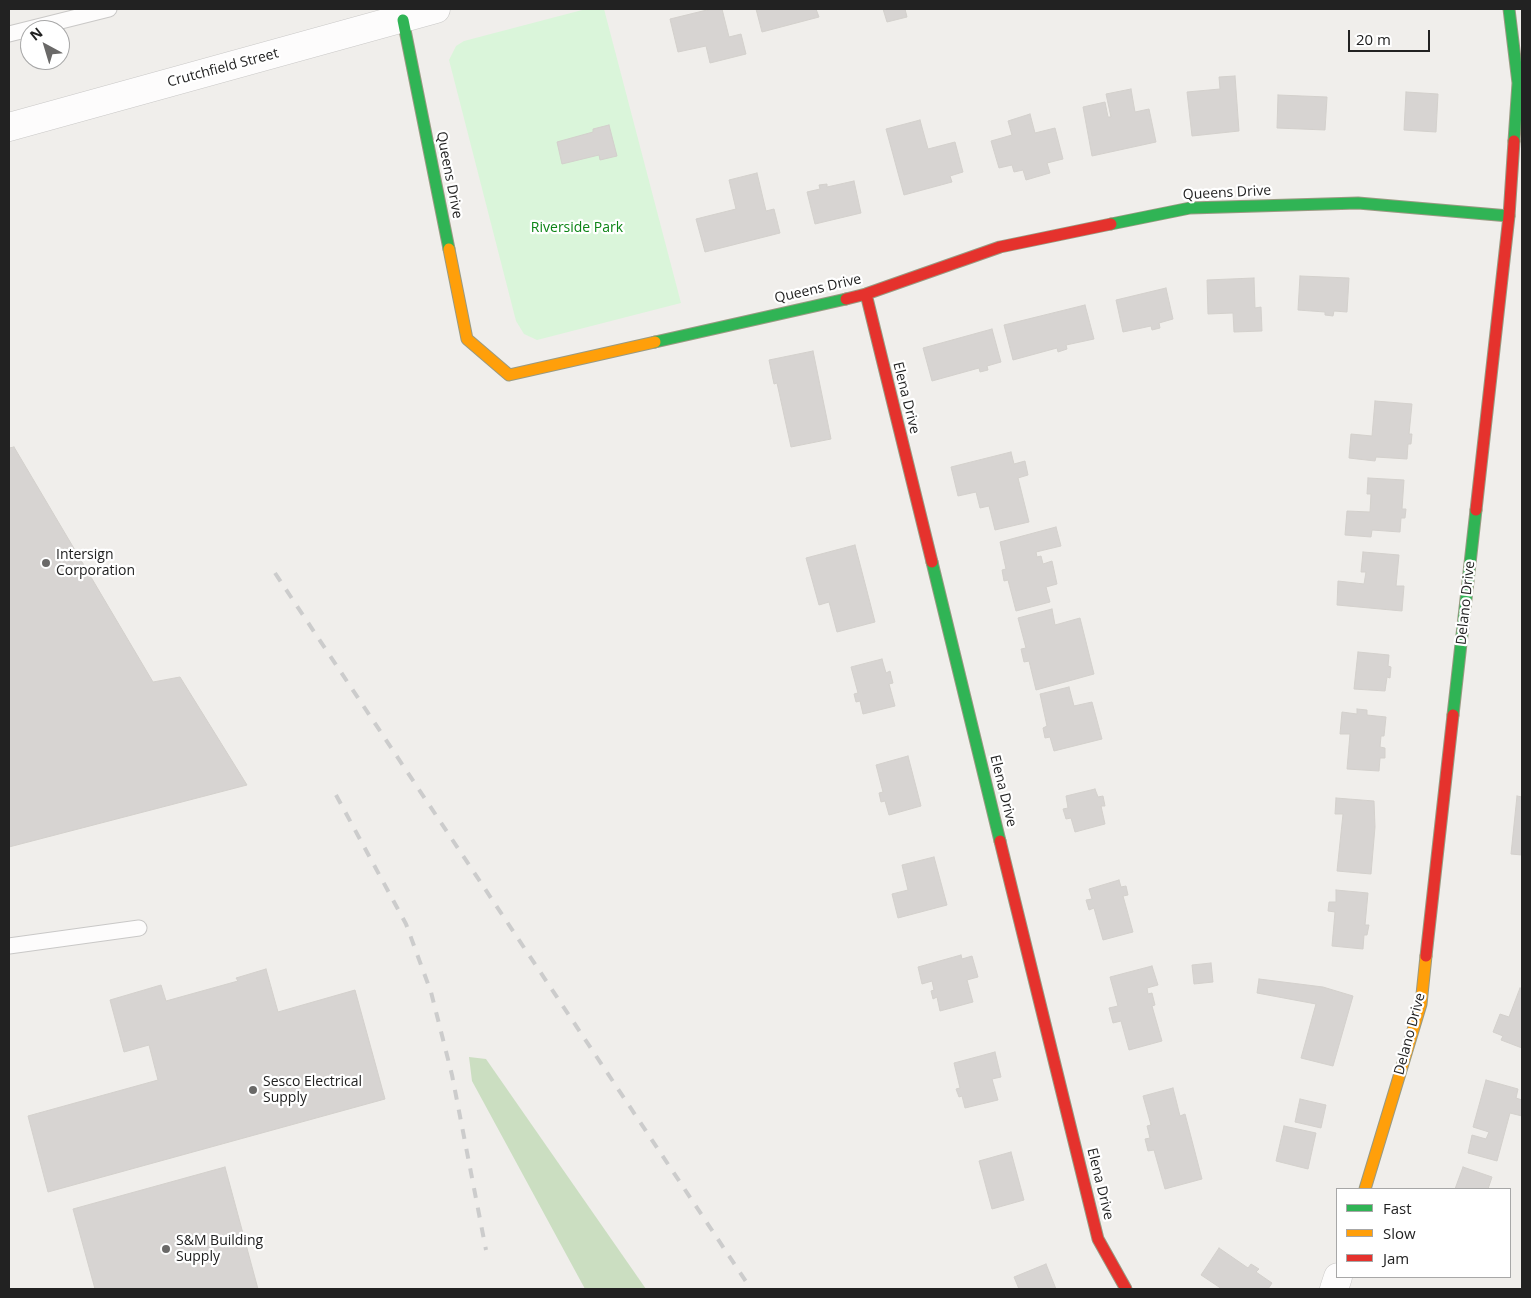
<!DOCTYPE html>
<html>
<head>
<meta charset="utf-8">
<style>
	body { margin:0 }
	#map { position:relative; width:1531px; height:1298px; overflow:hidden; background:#f0eeeb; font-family:"Open Sans",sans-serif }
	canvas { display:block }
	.frame { position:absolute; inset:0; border:10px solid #222; pointer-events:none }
	.legend { position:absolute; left:1336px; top:1188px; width:175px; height:90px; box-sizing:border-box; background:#fff; border:1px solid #a7a7a7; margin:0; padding:6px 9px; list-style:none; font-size:15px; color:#222 }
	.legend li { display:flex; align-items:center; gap:10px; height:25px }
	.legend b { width:25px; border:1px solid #a7a7a7 }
	.north { position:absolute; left:20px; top:20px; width:50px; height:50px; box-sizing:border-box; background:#fff; border:1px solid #a7a7a7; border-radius:50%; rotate:321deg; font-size:14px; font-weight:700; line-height:20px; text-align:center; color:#222 }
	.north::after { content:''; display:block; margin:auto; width:18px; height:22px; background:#6a6968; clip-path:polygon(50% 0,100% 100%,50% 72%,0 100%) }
	.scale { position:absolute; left:1348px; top:30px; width:82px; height:22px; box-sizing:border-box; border:2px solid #222; border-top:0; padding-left:6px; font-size:15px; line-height:18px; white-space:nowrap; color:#222; -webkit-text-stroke:4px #fff; paint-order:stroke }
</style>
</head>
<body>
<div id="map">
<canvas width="1531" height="1298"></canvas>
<div class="frame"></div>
<ul class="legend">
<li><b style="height:6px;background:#30b455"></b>Fast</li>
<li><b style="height:6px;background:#ff9f0a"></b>Slow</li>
<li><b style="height:6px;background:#e5322d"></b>Jam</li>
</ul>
<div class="north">N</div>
<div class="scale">20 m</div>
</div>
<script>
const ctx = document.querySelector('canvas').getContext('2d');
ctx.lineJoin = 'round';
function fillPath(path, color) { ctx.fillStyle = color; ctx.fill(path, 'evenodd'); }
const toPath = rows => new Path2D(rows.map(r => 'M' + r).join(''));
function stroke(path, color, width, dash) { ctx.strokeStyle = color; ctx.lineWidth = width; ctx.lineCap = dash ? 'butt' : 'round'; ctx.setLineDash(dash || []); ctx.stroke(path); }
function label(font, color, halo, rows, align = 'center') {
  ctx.font = font + ' "Open Sans",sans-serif'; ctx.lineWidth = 4.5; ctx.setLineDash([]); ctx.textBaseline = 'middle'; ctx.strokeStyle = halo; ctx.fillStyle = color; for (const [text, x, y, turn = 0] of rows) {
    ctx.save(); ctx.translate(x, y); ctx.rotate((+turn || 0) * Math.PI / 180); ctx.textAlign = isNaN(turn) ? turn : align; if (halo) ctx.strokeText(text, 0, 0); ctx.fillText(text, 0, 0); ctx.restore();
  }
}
fillPath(toPath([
	[469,1057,486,1059,646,1289,585,1289,472,1081]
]), '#cbdec1');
fillPath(toPath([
	[586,9,604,9,681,303,537,340,524,334,516,321,449,60,456,46,464,41]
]), '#daf5da');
const building = toPath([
	[711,9,722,9,729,37,741,34,746,54,710,63,706,46,678,52,670,19,711,9],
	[756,9,816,9,819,17,762,32,756,9],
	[883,9,905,9,907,17,887,22,883,9],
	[1235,76,1239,131,1192,136,1187,92,1220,89,1219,77,1235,76],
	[1131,89,1135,112,1149,109,1156,142,1092,156,1083,107,1105,102,1108,117,1111,117,1106,94,1131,89],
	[1406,92,1438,94,1436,132,1404,130,1406,92],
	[1278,95,1327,97,1325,130,1277,128,1278,95],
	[1030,114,1035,133,1055,128,1063,159,1047,163,1050,173,1026,180,1023,170,1014,172,1012,165,999,168,991,141,1012,135,1008,121,1030,114],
	[920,120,928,149,955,142,963,172,950,176,952,182,904,195,886,129,920,120],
	[609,125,617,156,600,160,599,155,562,164,557,142,593,132,593,129,609,125],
	[757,173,766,211,774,209,780,233,705,252,696,219,736,209,729,180,757,173],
	[854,181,861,213,815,224,807,192,820,189,819,185,827,184,827,187,854,181],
	[1300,276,1349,278,1347,312,1334,311,1333,316,1325,315,1325,312,1298,310,1300,276],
	[1254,278,1255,308,1261,307,1262,331,1234,332,1233,313,1208,314,1207,280,1254,278],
	[1166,288,1173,319,1159,323,1160,328,1152,330,1151,326,1123,332,1116,300,1166,288],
	[1085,305,1094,339,1066,345,1067,349,1058,352,1057,348,1013,360,1004,325,1085,305],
	[992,329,1001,362,987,366,988,370,980,372,979,368,932,381,923,348,992,329],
	[813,351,831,439,791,447,777,383,774,384,769,360,813,351],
	[1375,401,1412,404,1409,434,1412,434,1411,444,1408,444,1407,459,1376,457,1375,461,1349,458,1351,434,1372,436,1375,401],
	[14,447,153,682,180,677,247,785,9,847,9,448,14,447],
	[1011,452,1014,464,1025,461,1028,475,1018,478,1029,522,995,530,989,506,980,508,976,492,958,496,951,467,1011,452],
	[1368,478,1404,480,1402,509,1406,509,1405,518,1401,518,1400,532,1372,530,1371,537,1345,535,1347,511,1370,512,1371,494,1367,494,1368,478],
	[1056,527,1061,546,1036,552,1037,557,1041,556,1043,564,1052,561,1057,584,1046,587,1050,602,1016,611,1008,580,1004,581,1002,570,1006,569,1000,542,1056,527],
	[855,545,875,622,837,632,829,602,819,605,806,558,855,545],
	[1363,552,1399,555,1396,586,1404,586,1402,611,1337,605,1338,581,1364,584,1366,572,1361,572,1363,552],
	[1052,609,1055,625,1080,618,1094,674,1036,690,1029,661,1024,662,1021,649,1026,648,1018,618,1052,609],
	[1358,652,1389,655,1388,666,1391,667,1390,678,1387,677,1385,691,1354,689,1358,652],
	[882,659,886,673,890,671,893,683,889,684,895,706,863,714,860,701,856,702,854,694,858,693,851,667,882,659],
	[1069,687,1074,706,1092,702,1102,739,1054,751,1050,737,1045,738,1043,728,1047,726,1040,694,1069,687],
	[1357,709,1367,710,1367,715,1386,717,1384,736,1381,736,1380,747,1385,748,1385,758,1380,758,1379,771,1347,769,1350,734,1340,734,1342,712,1357,714,1357,709],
	[908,756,921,806,889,815,885,801,881,802,879,793,883,792,876,765,908,756],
	[1095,789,1098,797,1103,796,1105,806,1101,806,1105,824,1075,832,1071,818,1066,819,1063,809,1068,808,1066,796,1095,789],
	[1517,796,1522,797,1522,855,1511,854,1517,796],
	[1336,798,1374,801,1375,827,1371,874,1337,871,1343,814,1335,814,1336,798],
	[934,857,947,905,898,918,892,894,908,890,902,865,934,857],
	[1119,880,1121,887,1126,886,1128,895,1123,896,1133,932,1103,940,1094,908,1089,910,1086,900,1092,899,1089,889,1119,880],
	[1336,890,1368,893,1365,925,1369,925,1367,935,1364,935,1363,949,1332,946,1335,912,1328,911,1329,902,1336,902,1336,890],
	[961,955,962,959,972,956,978,977,967,980,973,1002,940,1011,937,997,933,999,931,991,934,990,932,981,922,984,918,967,961,955],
	[1211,963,1213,982,1194,984,1192,965,1211,963],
	[1152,966,1158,985,1147,988,1148,994,1152,993,1155,1005,1152,1006,1162,1041,1129,1050,1121,1021,1113,1023,1109,1008,1118,1006,1110,977,1152,966],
	[266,969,278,1012,355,990,385,1099,48,1192,28,1116,158,1080,149,1045,124,1052,110,1000,161,985,166,1001,238,981,236,978,266,969],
	[1259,979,1323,987,1353,996,1333,1066,1301,1058,1316,1004,1257,993,1259,979],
	[1520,988,1522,989,1522,1048,1501,1040,1503,1036,1493,1032,1500,1014,1509,1017,1520,988],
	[995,1052,1001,1077,992,1079,998,1100,965,1108,962,1096,959,1097,956,1089,960,1088,954,1063,995,1052],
	[1486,1080,1518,1089,1516,1098,1522,1100,1522,1116,1510,1113,1497,1161,1468,1153,1472,1135,1486,1139,1489,1132,1473,1127,1486,1080],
	[1173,1088,1180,1116,1185,1114,1202,1179,1165,1189,1154,1150,1148,1151,1145,1139,1150,1138,1147,1126,1151,1125,1143,1096,1173,1088],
	[1300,1099,1326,1105,1321,1128,1295,1122,1300,1099],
	[1284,1126,1316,1133,1308,1169,1276,1161,1284,1126],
	[1011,1152,1024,1200,992,1209,979,1161,1011,1152],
	[225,1167,258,1289,95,1289,73,1209,225,1167],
	[1463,1167,1492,1177,1488,1189,1455,1189,1463,1167],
	[1219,1248,1248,1268,1251,1264,1259,1269,1256,1272,1272,1283,1268,1289,1222,1289,1201,1275,1219,1248],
	[1046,1264,1056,1289,1019,1289,1014,1277,1046,1264]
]);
fillPath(building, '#d7d4d2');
stroke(building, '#d3d0cc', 1);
const lane = toPath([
	[9,34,109,9],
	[9,946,139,928]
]);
const street = toPath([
	[9,127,436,9],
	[1334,1289,1338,1277]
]);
const fast = toPath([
	[1509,9,1518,83,1514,141],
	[403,20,449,249],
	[1111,224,1190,208,1358,203,1509,216],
	[655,342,846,299],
	[932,562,1000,841],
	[1453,715,1476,510]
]);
const slow = toPath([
	[449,249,467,339,509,375,655,342],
	[1365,1189,1421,1004,1426,956]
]);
const jam = toPath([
	[866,294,932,562],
	[846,299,866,294,1000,247,1111,224],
	[1476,510,1509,216,1514,141],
	[1000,841,1098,1239,1126,1289],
	[1426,956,1453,715]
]);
stroke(lane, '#c9c8c7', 17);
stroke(street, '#c9c8c7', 29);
stroke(fast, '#999a82', 13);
stroke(slow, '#999a82', 13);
stroke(jam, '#999a82', 13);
stroke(lane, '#fdfcfc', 15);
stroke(street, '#fdfcfc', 28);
stroke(fast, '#30b455', 11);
stroke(slow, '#ff9f0a', 11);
stroke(jam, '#e5322d', 11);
stroke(toPath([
	[275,573,751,1289],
	[336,795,406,924,431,992,452,1075,486,1250]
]), '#ccc', 4, [10, 10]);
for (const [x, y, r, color] of [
	[46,563,5,"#6a6968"],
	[253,1090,5,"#6a6968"],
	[166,1249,5,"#6a6968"]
]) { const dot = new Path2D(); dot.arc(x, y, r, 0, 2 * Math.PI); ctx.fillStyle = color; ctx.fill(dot); stroke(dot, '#fff', 2); }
label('14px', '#222', '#fff', [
	["Crutchfield Street",223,68,-15],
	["Queens Drive",449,175,79],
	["Queens Drive",1227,193,-3],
	["Queens Drive",818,289,-13],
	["Elena Drive",906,398,76],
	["Delano Drive",1466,603,-84],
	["Elena Drive",1003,791,76],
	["Delano Drive",1410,1034,-75],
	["Elena Drive",1100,1184,76]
]);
label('14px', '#0c8416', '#fff', [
	["Riverside Park",577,228]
]);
label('14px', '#222', '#fff', [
	["Intersign",56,555],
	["Corporation",56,571],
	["Sesco Electrical",263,1082],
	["Supply",263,1098],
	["S&M Building",176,1241],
	["Supply",176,1257]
], 'left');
</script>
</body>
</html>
